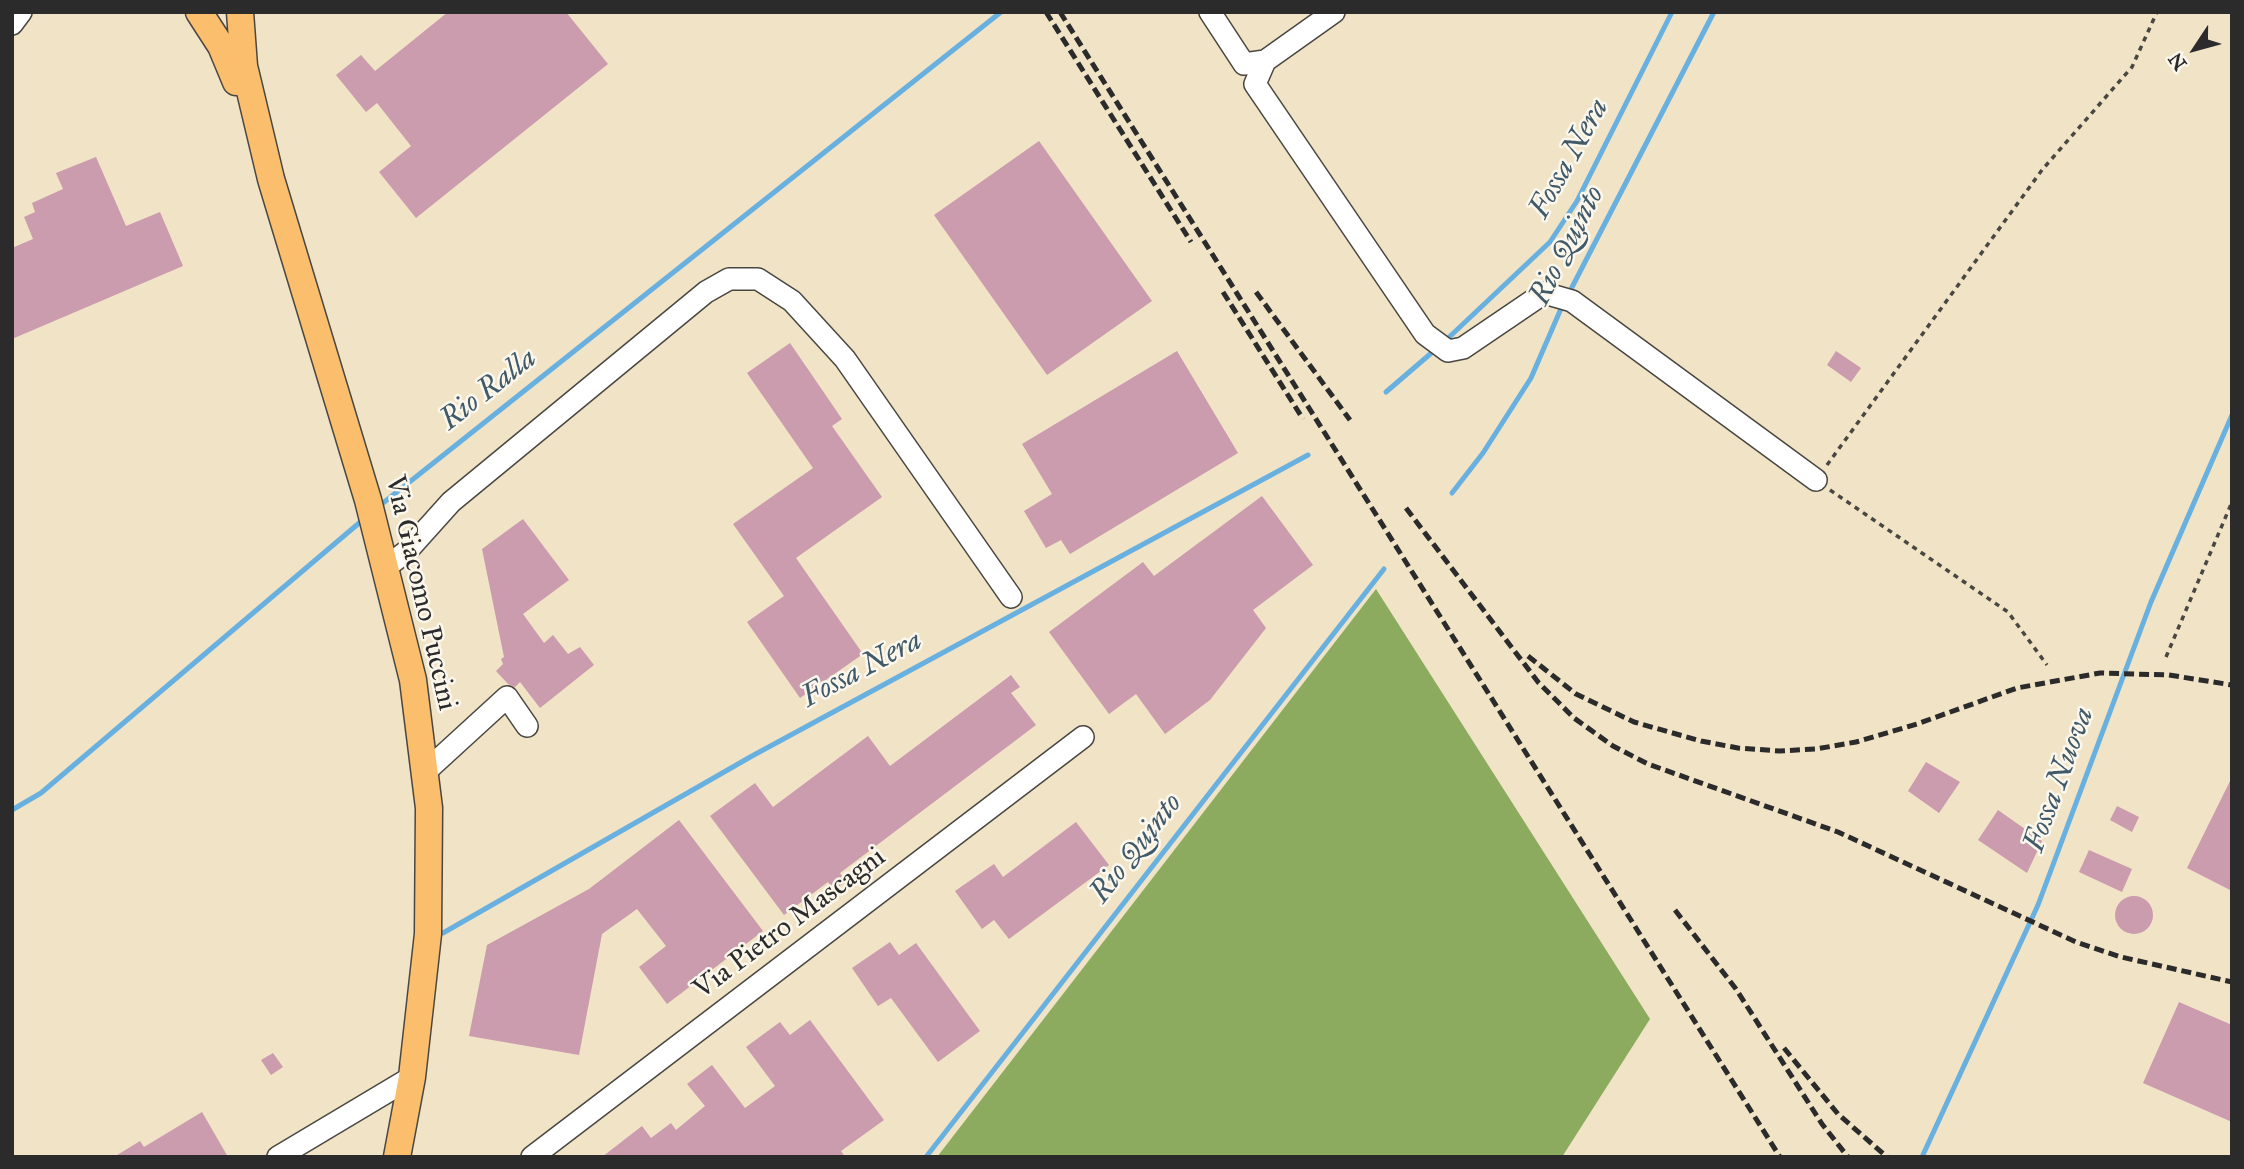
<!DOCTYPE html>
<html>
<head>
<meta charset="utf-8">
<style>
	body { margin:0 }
	#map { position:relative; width:2244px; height:1169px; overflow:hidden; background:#f0e3c6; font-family:"IM FELL Great Primer",serif }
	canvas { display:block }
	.frame { position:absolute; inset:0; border:14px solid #2b2b2b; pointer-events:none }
	.north { position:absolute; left:2160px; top:14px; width:70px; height:70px; -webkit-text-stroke:5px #fbf7ec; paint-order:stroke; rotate:234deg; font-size:19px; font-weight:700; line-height:28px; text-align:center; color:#2b2b2b }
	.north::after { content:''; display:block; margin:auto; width:24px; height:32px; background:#2b2b2b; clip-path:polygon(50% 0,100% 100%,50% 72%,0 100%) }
</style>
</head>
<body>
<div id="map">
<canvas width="2244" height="1169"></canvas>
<div class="frame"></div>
<div class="north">N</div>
</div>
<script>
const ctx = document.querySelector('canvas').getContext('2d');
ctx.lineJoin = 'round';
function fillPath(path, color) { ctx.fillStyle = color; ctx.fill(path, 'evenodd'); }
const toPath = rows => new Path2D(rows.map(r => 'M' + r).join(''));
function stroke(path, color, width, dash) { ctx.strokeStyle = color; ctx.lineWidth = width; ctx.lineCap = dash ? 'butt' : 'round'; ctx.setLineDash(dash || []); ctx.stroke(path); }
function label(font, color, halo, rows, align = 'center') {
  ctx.font = font + ' "IM FELL Great Primer",serif'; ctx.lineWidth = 5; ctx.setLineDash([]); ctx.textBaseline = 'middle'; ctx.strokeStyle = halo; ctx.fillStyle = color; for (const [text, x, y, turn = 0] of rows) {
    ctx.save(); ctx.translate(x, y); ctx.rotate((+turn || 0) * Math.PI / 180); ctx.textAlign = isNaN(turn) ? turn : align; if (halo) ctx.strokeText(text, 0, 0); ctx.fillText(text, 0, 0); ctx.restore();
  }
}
fillPath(toPath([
	[1376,589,1650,1019,1562,1157,937,1157]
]), '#8cab5f');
stroke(toPath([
	[1568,295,1714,12],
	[1444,342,1550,242,1577,201,1672,12],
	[1386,392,1436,349],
	[1452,493,1483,453,1531,378,1563,304],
	[378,507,1001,12],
	[12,810,41,793,365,518],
	[443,933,752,756,1308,455],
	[926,1157,1384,569],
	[1922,1157,2038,905,2151,602,2232,415]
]), '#68b0df', 5);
fillPath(toPath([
	[448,12,566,12,608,64,416,218,379,172,411,146,377,103,366,112,336,75,361,55,375,71],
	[1039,141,1152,301,1047,375,934,215],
	[96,157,126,226,160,212,183,266,12,339,12,248,33,239,24,217,35,212,32,203,63,189,56,173],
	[790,343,842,419,832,426,882,497,796,558,863,654,800,698,747,622,784,596,733,524,813,468,747,373],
	[1177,351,1238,453,1070,554,1061,540,1046,548,1024,511,1052,494,1022,444],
	[1836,351,1861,368,1851,382,1827,365],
	[1262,496,1313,565,1253,610,1266,628,1210,700,1165,734,1136,694,1109,714,1049,632,1143,562,1154,576],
	[523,519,569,580,523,614,544,643,553,635,568,654,580,647,594,665,540,708,520,682,515,687,508,684,496,671,503,664,501,659,504,657,482,549],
	[1011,675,1020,687,1011,693,1036,725,840,873,846,882,833,890,828,882,784,915,710,816,755,783,773,807,868,736,890,766],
	[1926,762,1960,782,1939,813,1908,791],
	[2232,777,2232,891,2187,868],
	[2117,806,2139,817,2132,832,2110,820],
	[1998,810,2042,841,2027,873,1978,840],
	[679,820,763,931,667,1004,639,967,666,946,637,909,602,934,579,1055,469,1036,487,945,589,889],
	[1076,822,1109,865,1009,939,994,920,982,929,955,891,994,864,1003,877],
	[2089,850,2132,869,2122,892,2079,872],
	'2115 915a19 19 0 1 1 38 0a19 19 0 1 1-38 0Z',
	[890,942,899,955,916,943,980,1031,938,1062,891,998,878,1006,852,968],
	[2179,1002,2232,1025,2232,1122,2143,1083],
	[810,1020,884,1120,841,1151,845,1157,602,1157,642,1126,651,1138,671,1123,676,1130,705,1106,687,1084,712,1065,745,1108,775,1086,746,1047,780,1022,790,1035],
	[273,1053,283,1067,271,1075,261,1060],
	[202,1112,228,1157,114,1157,140,1141,144,1147]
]), '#cb9bae');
const minor = toPath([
	[1210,12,1244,64,1265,61,1334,12],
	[12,24,21,12],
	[1265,61,1255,84,1425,334,1448,351,1463,348,1544,293,1572,301,1816,480],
	[385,568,407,551,451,502,706,292,729,279,758,279,792,301,845,359,1011,597],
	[425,772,507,697,527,726],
	[278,1157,412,1077],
	[532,1157,1083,737]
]);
const major = toPath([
	[199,12,221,46,236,82],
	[240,12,244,66,271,179,368,500,413,680,429,808,428,934,412,1077,397,1157]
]);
stroke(minor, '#494742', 24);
stroke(major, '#494742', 29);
stroke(toPath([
	[1827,465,2042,170,2132,67,2157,12],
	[1830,490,2008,612,2047,665],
	[2166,657,2232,502]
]), '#494742', 3.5, [5, 5]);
stroke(minor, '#fff', 21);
stroke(major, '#fabe6d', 26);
stroke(toPath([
	[1046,12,1191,242],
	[1060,12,1780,1157],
	[1223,292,1303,419],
	[1256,292,1350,420],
	[1406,508,1538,682,1574,718,1613,746,1648,764,1838,832,2076,942,2121,957,2232,982],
	[1528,656,1576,694,1634,722,1701,741,1738,748,1779,751,1816,749,1856,742,1917,724,2017,688,2100,673,2169,675,2232,685],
	[1675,910,1736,989,1822,1124,1848,1157],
	[1784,1048,1838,1114,1887,1157]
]), '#2b2b2b', 5, [10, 5]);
label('28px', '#2b2b2b', '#fbf7ec', [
	["Via Giacomo Puccini",420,593,77],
	["Via Pietro Mascagni",790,924,-37]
]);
label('italic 30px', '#405a6a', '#fbf7ec', [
	["Fossa Nera",1570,159,-61],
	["Rio Quinto",1568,246,-63],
	["Rio Ralla",489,390,-38],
	["Fossa Nera",862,670,-28],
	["Fossa Nuova",2060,780,-70],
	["Rio Quinto",1137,849,-52]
]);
</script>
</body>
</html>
